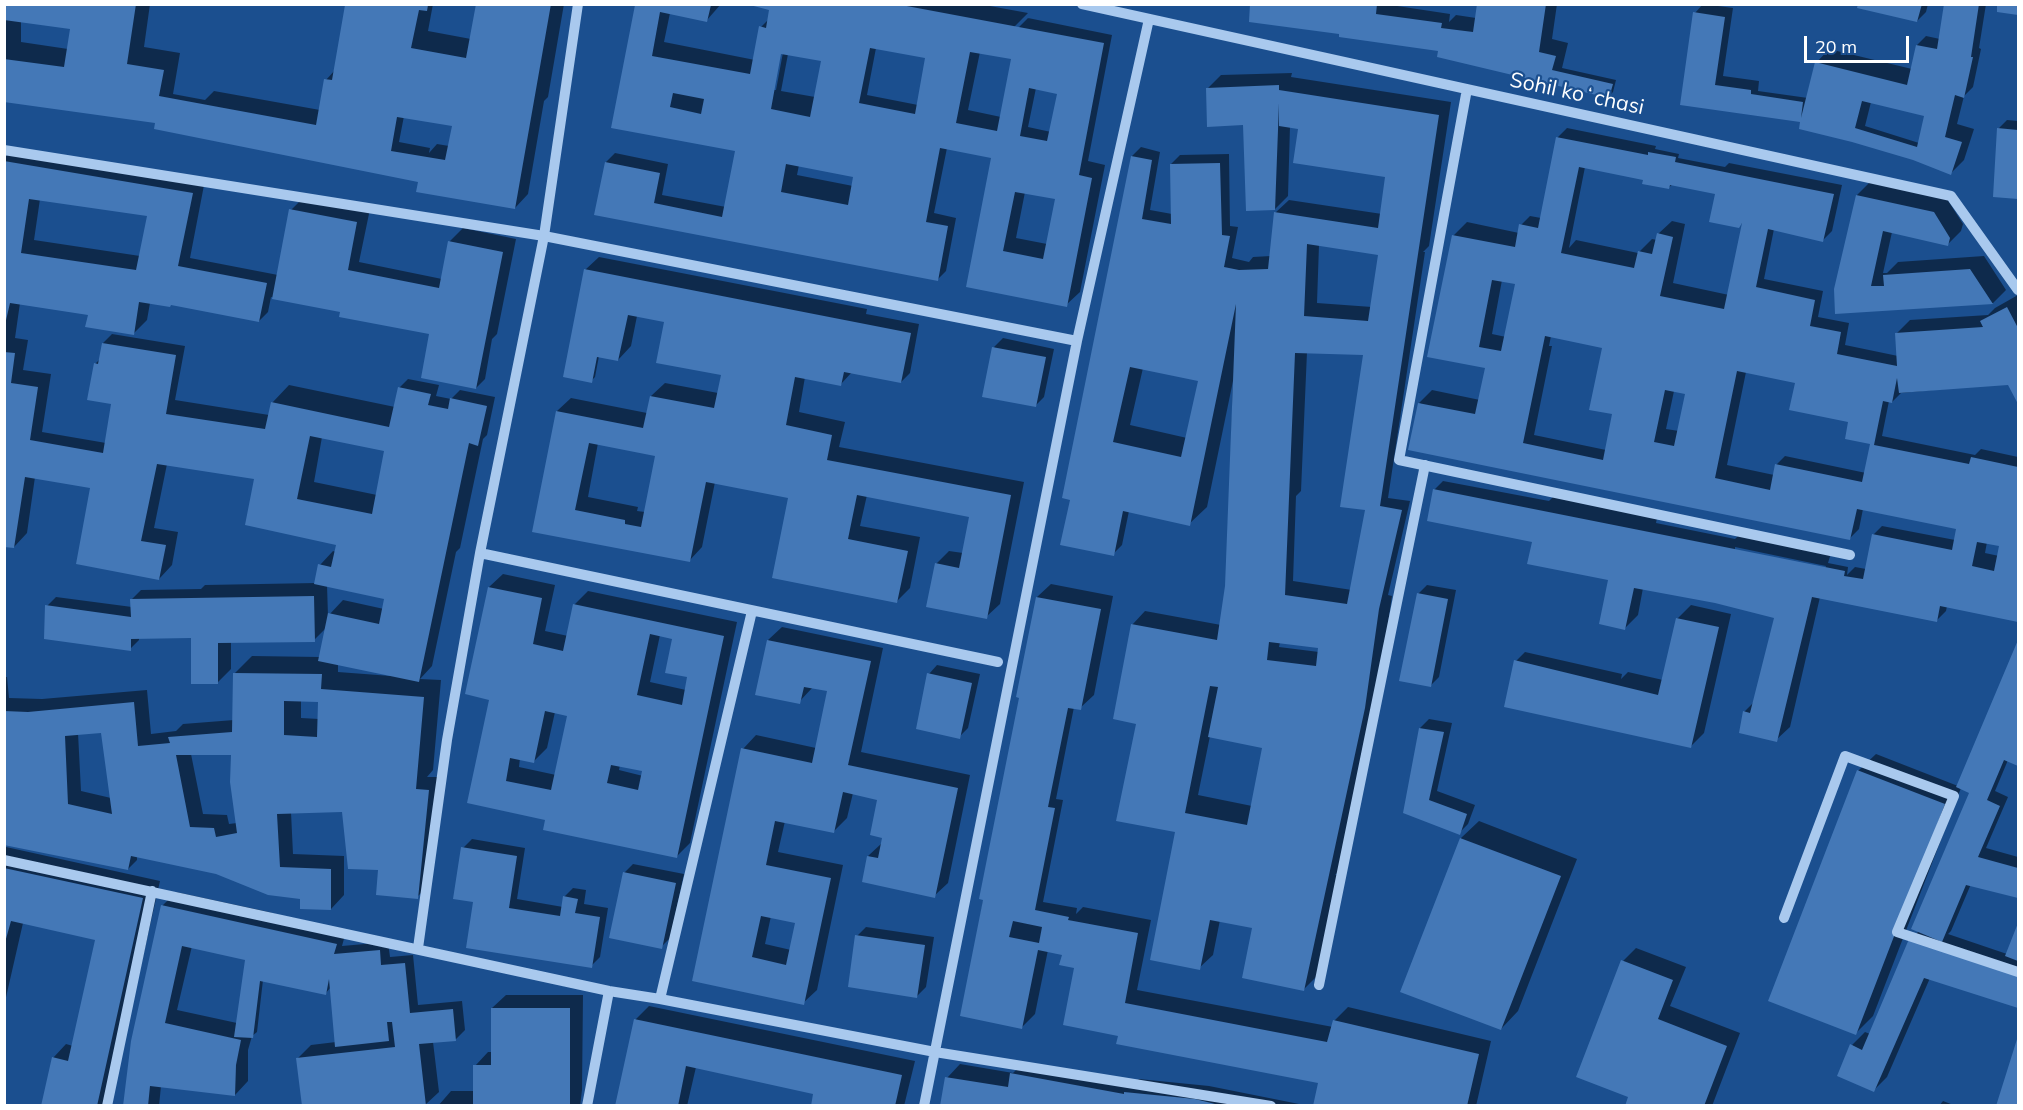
<!DOCTYPE html>
<html>
<head>
<meta charset="utf-8">
<style>
	body { margin:0 }
	#map { position:relative; width:2023px; height:1110px; overflow:hidden; background:#1b4f8f; font-family:Mulish,sans-serif }
	canvas { display:block }
	.frame { position:absolute; inset:0; border:6px solid #fff; pointer-events:none }
	.scale { position:absolute; left:1804px; top:36px; width:105px; height:27px; box-sizing:border-box; border:3px solid #fff; border-top:0; padding-left:8px; font-size:18px; line-height:21px; white-space:nowrap; color:#fff; -webkit-text-stroke:4px #1b4f8f; paint-order:stroke }
</style>
</head>
<body>
<div id="map">
<canvas width="2023" height="1110"></canvas>
<div class="frame"></div>
<div class="scale">20 m</div>
</div>
<script>
const ctx = document.querySelector('canvas').getContext('2d');
ctx.lineJoin = 'round';
function fillPath(path, color) { ctx.fillStyle = color; ctx.fill(path, 'evenodd'); }
const toPath = rows => new Path2D(rows.map(r => 'M' + r).join(''));
function stroke(path, color, width, dash) { ctx.strokeStyle = color; ctx.lineWidth = width; ctx.lineCap = dash ? 'butt' : 'round'; ctx.setLineDash(dash || []); ctx.stroke(path); }
function label(font, color, halo, rows, align = 'center') {
  ctx.font = font + ' Mulish,sans-serif'; ctx.lineWidth = 4.5; ctx.setLineDash([]); ctx.textBaseline = 'middle'; ctx.strokeStyle = halo; ctx.fillStyle = color; for (const [text, x, y, turn = 0] of rows) {
    ctx.save(); ctx.translate(x, y); ctx.rotate((+turn || 0) * Math.PI / 180); ctx.textAlign = isNaN(turn) ? turn : align; if (halo) ctx.strokeText(text, 0, 0); ctx.fillText(text, 0, 0); ctx.restore();
  }
}
fillPath(toPath([
	[4,4,150,4,144,47,180,53,173,94,205,100,214,91,320,110,326,80,335,70,347,4,433,4,428,31,471,39,477,4,564,4,548,97,544,101,528,194,515,208,420,181,157,119,4,100],
	[21,20,72,28,68,49,21,42],
	[404,116,453,125,449,146,437,144,429,153,430,148,399,142],
	[637,4,721,4,707,20,670,13,664,42,755,60,761,27,769,19,772,5,769,9,748,4,979,4,1028,13,1013,28,1018,28,1029,17,1028,18,1112,35,1088,161,1105,165,1080,292,1066,305,968,286,993,157,947,148,934,213,956,218,946,271,937,280,596,214,606,162,615,153,668,164,662,195,726,207,738,146,613,127],
	[781,46,784,47,776,90,773,90],
	[876,48,928,54,918,105,867,95],
	[980,52,1012,58,1001,117,968,110],
	[788,54,823,60,815,97,781,91],
	[1036,88,1059,93,1051,132,1028,127],
	[799,165,855,176,853,186,797,175],
	[1025,192,1056,198,1047,244,1016,238],
	[1251,4,1384,4,1450,14,1449,22,1456,15,1476,18,1478,4,1557,4,1552,39,1568,43,1562,68,1616,80,1613,92,1609,96,1440,47,1340,33],
	[1703,4,1733,8,1723,76,1759,81,1758,91,1808,98,1816,63,1829,49,1912,69,1917,45,1926,36,1940,39,1946,4,1986,4,1979,48,1981,49,1973,87,1964,96,1957,124,1974,129,1964,160,1951,173,1803,117,1799,120,1682,104,1695,13],
	[1871,102,1926,115,1919,143,1865,126],
	[1860,4,1928,4,1926,12,1917,21],
	[1292,73,1291,77,1451,102,1429,246,1423,252,1425,252,1388,498,1410,501,1388,595,1392,596,1378,691,1342,869,1335,875,1337,875,1317,976,1304,989,1254,927,1220,920,1213,955,1199,968,1178,827,1138,723,1132,625,1145,611,1221,625,1227,585,1233,381,1207,507,1189,524,1129,511,1122,545,1113,554,1071,501,1132,156,1141,147,1160,152,1150,210,1172,214,1171,164,1180,155,1229,154,1230,226,1238,227,1232,258,1249,262,1253,257,1271,256,1275,213,1289,200,1382,214,1387,175,1300,128,1290,126,1288,196,1275,209,1245,124,1208,88,1221,75],
	[1319,245,1380,254,1372,307,1317,303],
	[1365,351,1366,509,1352,590,1293,581,1296,496,1301,491,1307,352],
	[1143,368,1200,380,1187,438,1130,425],
	[1280,642,1319,646,1319,652,1279,647],
	[1210,736,1264,747,1252,806,1198,795],
	[2007,120,2018,121,2018,197,1994,196,1998,129],
	[1567,128,1656,146,1655,149,1679,154,1678,158,1725,167,1729,163,1842,185,1832,231,1823,240,1774,229,1764,279,1823,291,1818,317,1849,323,1845,345,1898,356,1896,334,1910,320,1988,315,1995,308,2018,295,2018,401,2009,383,1901,393,1892,402,1889,401,1882,436,1975,455,1981,449,2018,457,2018,621,1947,606,1946,611,1937,620,1820,597,1790,727,1776,740,1744,712,1755,701,1776,617,1715,602,1643,588,1638,615,1625,628,1609,579,1434,490,1443,481,1549,501,1553,497,1657,518,1656,523,1735,539,1740,534,1831,553,1828,563,1848,567,1847,575,1855,567,1866,569,1873,535,1882,526,1955,540,1958,528,1863,509,1859,529,1850,538,1597,487,1419,403,1432,390,1480,400,1486,367,1429,355,1453,236,1467,222,1519,233,1521,225,1530,216,1541,218,1558,137],
	[1585,167,1645,175,1668,188,1673,184,1716,192,1739,226,1743,222,1729,295,1673,283,1685,224,1672,221,1658,234,1657,240,1652,239,1638,253,1576,240,1569,248],
	[1502,280,1517,283,1506,337,1492,334],
	[1551,336,1604,347,1614,413,1606,450,1534,435,1552,346,1549,346],
	[1746,372,1797,378,1850,421,1872,443,1866,473,1785,456,1776,465,1774,475,1727,465],
	[1674,391,1687,393,1679,431,1666,429],
	[1987,542,2001,545,1999,556,1985,553],
	[1735,547,1826,566,1825,569,1735,550],
	[15,148,205,180,190,258,278,275,291,210,304,197,370,209,359,262,442,279,450,241,463,228,516,239,497,334,492,339,485,379,476,388,432,330,342,308,339,311,271,297,268,312,259,321,171,303,150,303,147,320,134,333,89,313,20,303,15,338,28,340,23,370,51,374,42,432,106,443,113,403,95,364,101,358,103,343,112,334,185,346,175,400,269,415,272,403,289,385,395,407,399,388,408,379,439,385,436,396,451,399,460,390,495,397,487,435,483,439,460,548,456,552,432,666,420,679,441,680,433,770,427,777,442,777,430,884,417,897,380,869,344,810,291,812,293,854,344,856,344,895,331,909,302,898,216,873,137,856,137,860,128,869,4,843,4,774,7,774,8,757,4,756,4,677,7,677,9,698,42,699,147,690,151,734,176,731,183,724,234,720,235,673,252,656,320,657,326,628,314,640,231,641,231,669,218,682,192,637,139,637,139,640,130,649,47,606,56,597,132,607,132,599,141,590,201,589,205,585,316,583,320,565,333,551,336,552,337,545,257,475,167,464,154,528,178,532,172,565,159,579,92,486,35,477,27,533,14,547,4,545,4,158],
	[40,199,149,215,140,256,34,240],
	[322,437,386,450,377,495,314,482],
	[327,585,386,598,384,609,343,600,328,616],
	[338,663,391,674,391,676,338,672],
	[301,700,320,700,319,719,301,718],
	[103,732,111,798,81,791,78,733],
	[233,753,237,823,229,824,227,815,203,814,191,754],
	[1870,182,1947,199,1963,224,1961,231,1948,244,1892,232,1883,273,1887,273,1898,262,1984,256,2006,290,1993,303,1836,313,1857,195],
	[599,257,867,309,866,314,919,324,910,373,901,382,852,372,841,384,805,377,799,412,845,422,839,447,1024,482,1000,604,986,617,936,564,949,551,963,553,970,516,867,495,860,526,920,537,910,588,897,601,790,496,715,482,702,547,689,561,534,531,557,411,571,398,647,413,651,396,665,383,718,393,722,374,666,321,637,316,631,346,618,360,599,356,595,377,591,381,585,270],
	[598,443,656,455,645,512,637,511,638,507,588,497],
	[1003,338,1054,349,1044,397,1035,406,994,347],
	[503,574,555,585,545,631,568,636,574,605,588,591,737,622,690,843,677,856,547,818,469,802,491,698,489,587],
	[660,635,674,638,689,676,686,690,650,682],
	[555,712,568,715,556,775,519,767,520,758,534,761,547,748],
	[620,765,644,770,643,776,619,770],
	[1051,584,1113,596,1094,695,1080,708,1074,707,1056,799,1063,800,1043,902,1077,908,1076,914,1083,907,1151,920,1137,990,1333,1027,1334,1021,1348,1007,1491,1041,1476,1106,1314,1106,1320,1082,1120,1035,1076,967,1063,953,1048,950,1035,1014,1022,1027,962,1015,1021,697,1018,696,1037,597],
	[1427,585,1456,590,1439,677,1430,686,1418,594],
	[1691,605,1731,614,1704,733,1690,747,1516,661,1525,652,1622,674,1621,679,1628,672,1663,680,1677,619],
	[782,627,883,648,861,752,970,775,948,883,934,896,868,856,882,843,884,836,879,799,853,793,847,818,834,831,785,821,778,852,843,865,817,990,803,1003,694,980,743,749,756,735,816,748,828,690,813,687,799,702,768,640],
	[771,916,797,922,791,950,765,944],
	[2018,645,2018,764,2008,760,1995,791,2008,797,1986,848,2018,857,2018,896,1971,884,1951,931,1948,934,2007,954,2018,926,2018,1006,1930,978,1887,1077,1874,1090,1852,1045,1865,1032,1870,1034,1910,940,1919,931,1971,793,1961,788,1873,1016,1856,1033,1858,771,1876,754,1958,786],
	[937,665,980,674,968,728,959,737,929,674],
	[1429,719,1452,723,1437,791,1475,805,1468,824,1459,833,1404,812,1420,728],
	[1479,821,1577,859,1518,1011,1501,1029,1402,991,1461,838],
	[472,839,525,848,517,899,563,907,564,897,573,888,586,890,584,904,608,908,600,957,591,966,475,901,463,848],
	[6,847,160,881,122,1050,106,1106,42,1106,53,1058,66,1044,73,1046,97,939,23,923,4,1006,4,849],
	[633,864,684,874,670,938,661,947,624,873],
	[176,892,269,912,345,935,342,946,388,942,390,957,413,955,418,1005,462,1001,465,1030,456,1039,433,1042,439,1092,425,1105,298,1058,311,1045,336,1042,331,987,325,994,263,980,257,1032,252,1036,248,1050,248,1081,235,1095,161,1086,159,1106,125,1106,132,1042,163,905],
	[192,946,247,959,237,1023,177,1010],
	[866,927,934,937,926,987,917,996,857,936],
	[1636,948,1686,967,1670,1006,1740,1033,1712,1106,1626,1106,1630,1096,1623,961],
	[506,995,583,995,582,1090,580,1106,438,1106,451,1091,474,1091,475,1066,488,1052,492,1052,492,1008],
	[649,1006,915,1061,904,1106,812,1106,815,1093,696,1067,687,1106,616,1106,636,1019],
	[2018,1040,2018,1106,1997,1106],
	[960,1064,1013,1073,1021,1065,1132,1086,1139,1079,1209,1086,1309,1106,942,1106,947,1078],
	[1943,1101,1956,1106,1939,1106]
]), '#0007');
fillPath(toPath([
	[4,4,136,4,127,64,164,70,159,96,316,125,324,79,332,80,345,5,428,5,427,11,419,10,411,48,466,58,476,4,551,4,515,209,416,192,418,182,154,129,155,123,4,102,4,59,64,67,70,29,4,20],
	[397,117,452,126,445,160,391,151],
	[746,4,896,4,1104,43,1079,175,1092,178,1067,307,966,287,991,158,940,148,926,222,948,226,938,281,594,215,605,162,660,173,654,203,722,217,735,151,611,128,635,5,711,5,707,22,660,12,652,56,750,74,759,26,766,28,769,10],
	[870,48,925,58,915,114,859,103],
	[970,52,1011,59,997,131,956,123],
	[781,54,821,61,810,117,771,109],
	[1029,88,1057,94,1047,141,1020,136],
	[673,93,704,99,701,114,670,107],
	[786,164,853,177,848,205,781,192],
	[1015,192,1055,199,1043,259,1003,251],
	[1250,4,1377,4,1376,14,1442,23,1441,28,1473,32,1477,4,1546,4,1539,52,1556,56,1552,70,1613,84,1609,98,1437,57,1438,51,1339,37,1339,34,1249,22],
	[1858,4,1922,4,1917,22,1857,8],
	[1944,4,1979,4,1971,57,1973,57,1964,98,1955,95,1945,137,1962,142,1951,175,1913,160,1852,142,1799,129,1800,122,1680,105,1693,12,1725,17,1715,85,1751,90,1751,94,1803,102,1801,118,1815,62,1907,85,1916,45,1937,49],
	[1862,101,1924,116,1917,147,1855,128],
	[1997,4,2018,4,2018,15,1997,12],
	[1279,85,1279,90,1439,115,1380,506,1402,510,1379,609,1365,708,1304,991,1242,978,1252,928,1210,920,1200,970,1150,960,1175,832,1116,821,1136,724,1113,719,1131,624,1217,640,1225,586,1236,304,1190,526,1123,511,1114,556,1060,545,1070,500,1062,498,1131,156,1152,160,1142,219,1171,224,1170,164,1220,163,1222,235,1230,236,1224,267,1239,270,1268,269,1274,212,1378,228,1385,177,1293,163,1298,129,1279,126,1279,103,1275,210,1246,211,1243,125,1207,127,1206,88],
	[1307,244,1378,255,1368,321,1304,316],
	[1295,353,1363,355,1340,507,1365,510,1347,604,1285,595],
	[1130,367,1198,381,1181,457,1113,442],
	[1269,642,1318,648,1316,666,1267,660],
	[1210,686,1218,687,1208,737,1262,748,1247,825,1185,813],
	[1997,128,2018,130,2018,199,1993,197],
	[1556,137,1648,155,1648,152,1676,157,1675,162,1834,194,1823,242,1768,229,1756,287,1815,300,1810,326,1841,332,1837,354,1897,366,1895,333,1983,327,1980,321,2007,307,2018,328,2018,404,2008,385,1899,393,1897,378,1892,403,1883,401,1874,445,1969,464,1971,457,2018,467,2018,622,1940,606,1937,622,1812,597,1777,742,1739,733,1743,711,1750,713,1774,618,1715,603,1634,588,1625,630,1599,624,1608,580,1527,564,1532,542,1427,521,1433,489,1845,571,1844,576,1863,579,1872,534,1952,550,1956,529,1857,509,1850,540,1408,450,1418,403,1475,414,1485,368,1427,357,1452,235,1515,247,1519,224,1538,228],
	[1579,167,1643,180,1642,184,1669,189,1670,185,1715,194,1709,222,1739,228,1742,223,1724,309,1660,296,1673,237,1657,233,1652,254,1638,251,1634,268,1561,253],
	[1492,280,1515,284,1501,351,1479,347],
	[1545,336,1602,348,1589,410,1612,414,1603,460,1523,443],
	[1737,371,1795,383,1789,410,1848,422,1845,439,1870,444,1862,482,1775,464,1770,490,1715,478],
	[1665,390,1685,394,1674,446,1654,442],
	[1977,542,1999,546,1994,571,1972,566],
	[4,161,193,193,178,266,267,283,259,322,171,305,170,307,139,302,134,335,85,327,88,315,10,303,4,329],
	[29,199,147,216,136,270,21,253],
	[1856,195,1934,212,1950,238,1948,246,1883,231,1871,286,1884,286,1883,275,1970,269,1993,304,1835,314,1834,289],
	[289,209,357,222,348,270,439,288,448,241,503,252,476,389,421,378,429,334,339,317,340,312,272,299],
	[584,269,911,333,901,383,844,372,841,386,795,377,786,425,832,435,827,460,1011,495,987,619,926,607,935,563,959,568,969,517,857,495,848,539,908,551,897,603,772,578,788,498,706,482,690,562,532,532,556,411,643,428,650,396,714,408,721,375,656,363,664,322,628,315,618,361,597,357,592,383,563,377],
	[589,443,655,456,641,527,625,524,625,520,575,510],
	[102,343,176,355,166,414,265,429,271,402,389,427,398,387,431,394,428,405,448,409,450,398,487,406,478,446,469,443,419,682,318,661,328,613,379,624,384,599,314,584,318,564,331,567,336,545,245,525,254,479,157,464,141,541,166,545,159,580,76,564,90,488,25,477,14,548,4,547,4,352,15,353,11,383,38,387,30,440,103,453,111,404,87,400,94,363,98,364],
	[310,436,384,451,372,514,297,499],
	[992,347,1046,357,1036,407,982,397],
	[488,587,542,598,533,644,563,651,573,604,724,636,677,858,543,830,545,820,467,803,489,700,465,694],
	[650,634,672,639,665,673,687,677,682,705,637,695],
	[545,711,567,716,551,790,506,781,510,758,534,763],
	[611,765,642,771,638,790,607,783],
	[1417,593,1448,599,1431,687,1399,681],
	[314,596,315,642,218,643,218,684,191,684,191,638,131,639,131,651,44,639,45,605,131,617,130,599],
	[1036,597,1101,609,1081,710,1068,708,1048,807,1055,808,1035,910,1069,917,1068,920,1138,933,1125,1003,1327,1042,1333,1020,1479,1054,1467,1106,1313,1106,1318,1083,1116,1044,1118,1036,1063,1025,1074,968,1059,965,1062,955,1038,950,1022,1029,960,1016,983,900,979,899,1019,698,1016,697],
	[1013,921,1042,927,1039,943,1009,937],
	[1676,618,1719,627,1691,748,1504,707,1514,660,1658,695],
	[767,640,871,661,848,765,958,788,935,898,862,882,867,856,878,858,882,838,870,835,877,800,843,792,834,833,775,821,766,865,831,878,804,1005,692,981,741,748,812,763,827,691,804,687,800,704,755,695],
	[761,916,795,923,786,965,752,957],
	[2018,640,2018,766,2004,760,1987,800,2000,806,1978,857,2018,868,2018,898,1966,885,1942,942,1911,929,1969,793,1956,787],
	[233,673,322,674,321,689,424,697,416,789,429,790,418,899,376,895,378,870,348,869,342,812,277,814,280,867,331,869,331,910,300,909,300,899,268,895,216,874,131,856,128,870,4,845,6,758,4,758,4,711,28,712,134,702,138,746,170,743,168,737,232,732],
	[284,701,318,702,317,737,284,735],
	[101,733,112,814,68,804,65,736],
	[176,755,231,755,230,782,237,833,216,837,214,828,190,827],
	[927,673,972,683,960,739,916,729],
	[1419,728,1444,732,1429,800,1467,814,1460,835,1403,813],
	[1857,770,1945,804,1856,1035,1768,1001],
	[1460,838,1561,876,1501,1030,1400,992],
	[461,847,517,856,509,908,560,916,563,896,578,899,575,913,600,917,592,968,466,948,473,902,453,899],
	[4,868,143,898,97,1106,41,1106,52,1057,68,1061,95,940,11,921,4,946],
	[623,872,676,883,662,949,609,938],
	[161,905,337,944,334,954,380,950,381,965,405,963,410,1013,453,1009,456,1041,419,1044,426,1106,302,1106,296,1058,395,1047,392,1022,387,1022,389,1041,335,1047,329,979,326,995,260,981,253,1038,234,1037,245,960,182,946,165,1023,241,1040,236,1065,235,1096,150,1086,148,1106,123,1106,131,1041],
	[2018,923,2018,961,2005,956],
	[855,935,925,945,917,998,848,987],
	[1909,939,2018,975,2018,1008,1924,978,1874,1092,1837,1076,1850,1044,1862,1050],
	[1621,960,1673,980,1658,1019,1727,1046,1704,1106,1625,1106,1628,1097,1576,1077],
	[491,1008,570,1008,570,1106,473,1106,473,1065,491,1065],
	[634,1019,902,1075,895,1106,811,1106,813,1094,686,1066,678,1106,615,1106],
	[2018,1036,2018,1106,1996,1106],
	[1010,1073,1124,1094,1124,1092,1195,1099,1223,1106,940,1106,945,1077,1008,1087]
]), '#4478b7');
stroke(toPath([
	[1082,4,1951,196,2018,290],
	[1467,89,1399,460,1850,555],
	[4,150,544,236,1077,341],
	[480,553,998,662],
	[4,860,609,991,660,999,935,1052,1271,1106],
	[1784,918,1845,756,1954,796,1897,932,2018,972],
	[418,948,447,740,480,553,544,236,578,4],
	[1319,985,1425,465],
	[660,999,752,611],
	[107,1106,152,891],
	[587,1106,609,991],
	[924,1106,1077,341,1149,19]
]), '#a9c9ee', 10);
label('21px', '#fff', '#1b4f8f', [
	["Sohil koʻchasi",1577,94,12]
]);
</script>
</body>
</html>
